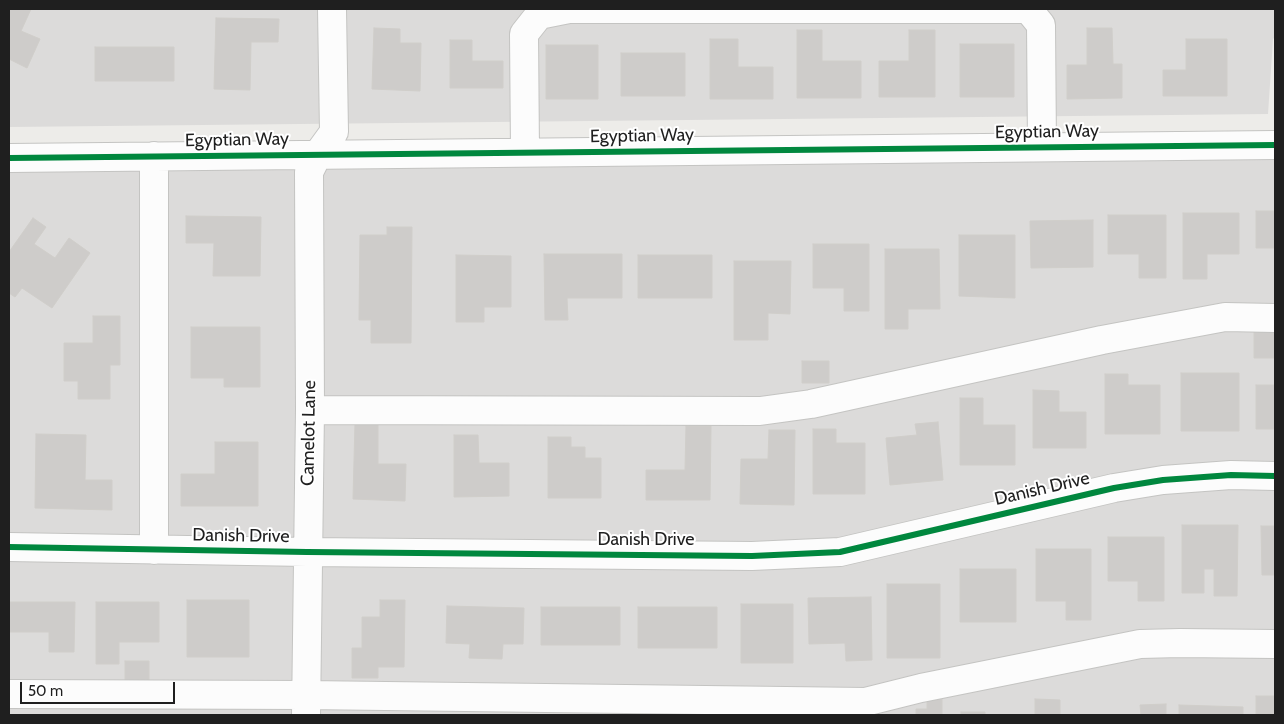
<!DOCTYPE html>
<html>
<head>
<meta charset="utf-8">
<style>
	body { margin:0 }
	#map { position:relative; width:1284px; height:724px; overflow:hidden; background:#edece9; font-family:Cabin,sans-serif }
	canvas { display:block }
	.frame { position:absolute; inset:0; border:10px solid #1f1f1f; pointer-events:none }
	.scale { position:absolute; left:20px; top:682px; width:155px; height:22px; box-sizing:border-box; border:2px solid #1f1f1f; border-top:0; padding-left:6px; font-size:15px; line-height:18px; white-space:nowrap; color:#1f1f1f; -webkit-text-stroke:4px #fff; paint-order:stroke }
</style>
</head>
<body>
<div id="map">
<canvas width="1284" height="724"></canvas>
<div class="frame"></div>
<div class="scale">50 m</div>
</div>
<script>
const ctx = document.querySelector('canvas').getContext('2d');
ctx.lineJoin = 'round';
function fillPath(path, color) { ctx.fillStyle = color; ctx.fill(path, 'evenodd'); }
const toPath = rows => new Path2D(rows.map(r => 'M' + r).join(''));
function stroke(path, color, width, dash) { ctx.strokeStyle = color; ctx.lineWidth = width; ctx.lineCap = dash ? 'butt' : 'round'; ctx.setLineDash(dash || []); ctx.stroke(path); }
function label(font, color, halo, rows, align = 'center') {
  ctx.font = font + ' Cabin,sans-serif'; ctx.lineWidth = 4; ctx.setLineDash([]); ctx.textBaseline = 'middle'; ctx.strokeStyle = halo; ctx.fillStyle = color; for (const [text, x, y, turn = 0] of rows) {
    ctx.save(); ctx.translate(x, y); ctx.rotate((+turn || 0) * Math.PI / 180); ctx.textAlign = isNaN(turn) ? turn : align; if (halo) ctx.strokeText(text, 0, 0); ctx.fillText(text, 0, 0); ctx.restore();
  }
}
fillPath(toPath([
	[9,9,1275,9,1275,37,1273,39,1268,114,9,127],
	[781,158,1275,160,1275,715,9,715,9,171]
]), '#dcdbda');
const building = toPath([
	[9,9,31,9,21,31,40,39,27,68,9,59,9,9],
	[216,18,279,19,278,42,251,42,250,90,214,89,216,18],
	[374,28,400,29,400,43,421,43,420,91,372,89,374,28],
	[1087,28,1112,28,1113,64,1122,64,1122,98,1067,99,1067,65,1087,65,1087,28],
	[797,30,822,30,822,61,861,61,861,98,797,98,797,30],
	[909,30,935,30,935,97,879,97,879,61,909,61,909,30],
	[710,39,738,39,738,67,773,67,773,99,710,99,710,39],
	[1186,39,1227,39,1227,96,1163,96,1163,70,1186,70,1186,39],
	[450,40,472,40,472,61,503,61,503,88,450,88,450,40],
	[960,44,1014,44,1014,97,960,97,960,44],
	[546,45,598,45,598,99,546,99,546,45],
	[95,47,174,47,174,81,95,81,95,47],
	[621,53,685,53,685,96,621,96,621,53],
	[1256,211,1275,211,1275,248,1256,248,1256,211],
	[1183,213,1239,213,1239,254,1207,254,1207,279,1183,279,1183,213],
	[1108,215,1166,215,1166,278,1139,278,1139,254,1108,254,1108,215],
	[186,216,261,217,260,276,213,276,214,243,186,243,186,216],
	[33,218,46,227,34,244,55,258,69,238,90,253,52,308,22,288,15,297,9,293,9,252,33,218],
	[1093,220,1093,267,1031,268,1030,221,1093,220],
	[387,227,412,227,411,343,371,343,371,320,359,320,360,235,387,235,387,227],
	[959,235,1015,235,1015,298,959,296,959,235],
	[813,244,869,244,869,311,844,311,844,288,813,288,813,244],
	[885,249,939,249,940,309,908,309,908,329,885,329,885,249],
	[544,254,622,254,622,298,567,298,568,320,545,320,544,254],
	[456,255,511,256,511,307,484,307,484,322,456,322,456,255],
	[638,255,712,255,712,298,638,298,638,255],
	[734,261,791,261,790,314,768,313,768,340,734,340,734,261],
	[93,316,120,316,120,365,110,365,110,399,78,399,78,381,64,381,64,343,93,343,93,316],
	[1254,323,1275,323,1275,358,1254,358,1254,323],
	[191,327,260,327,260,387,224,387,224,378,191,378,191,327],
	[802,361,829,361,829,383,802,383,802,361],
	[1181,373,1239,373,1239,431,1181,431,1181,373],
	[1105,374,1128,374,1128,385,1160,385,1160,434,1105,434,1105,374],
	[1256,385,1275,385,1275,429,1256,429,1256,385],
	[1033,390,1059,391,1059,412,1086,412,1086,448,1033,448,1033,390],
	[960,398,983,398,983,425,1015,425,1015,465,960,465,960,398],
	[938,422,943,480,890,485,886,438,917,435,915,424,938,422],
	[355,423,378,424,378,464,406,464,405,501,353,499,355,423],
	[686,426,711,426,710,500,646,500,646,470,685,470,686,426],
	[813,429,836,429,836,443,865,443,865,494,813,494,813,429],
	[769,430,795,430,794,505,740,504,741,459,768,459,769,430],
	[36,434,86,435,85,480,112,480,112,510,35,508,36,434],
	[454,435,478,435,479,463,509,463,509,496,454,497,454,435],
	[548,437,571,437,571,447,585,447,585,458,601,458,601,498,548,498,548,437],
	[215,442,258,442,258,506,181,506,181,474,215,474,215,442],
	[1182,525,1238,525,1237,596,1214,596,1214,569,1204,569,1204,593,1182,593,1182,525],
	[1261,526,1275,526,1275,575,1262,575,1261,526],
	[1108,537,1164,537,1164,601,1138,601,1138,581,1108,581,1108,537],
	[1036,549,1091,549,1091,620,1066,620,1066,601,1036,601,1036,549],
	[960,569,1016,569,1016,622,960,622,960,569],
	[887,584,940,584,940,658,887,658,887,584],
	[871,597,872,660,846,661,845,643,809,644,808,598,871,597],
	[187,600,249,600,249,657,187,657,187,600],
	[380,600,405,600,404,667,378,667,378,678,352,678,352,648,362,648,362,617,380,617,380,600],
	[9,602,75,602,74,652,49,652,49,632,9,632,9,602],
	[96,602,159,602,159,642,119,642,119,664,96,664,96,602],
	[741,604,793,604,793,663,741,663,741,604],
	[447,606,524,608,523,644,503,644,502,659,469,658,470,644,446,643,447,606],
	[541,607,620,607,620,645,541,645,541,607],
	[638,607,717,607,717,648,638,648,638,607],
	[125,661,149,661,149,683,125,683,125,661],
	[927,696,942,696,942,715,916,715,916,709,927,709,927,696],
	[1256,696,1275,696,1275,715,1256,715,1256,696],
	[1035,699,1060,700,1060,715,1035,715,1035,699],
	[1166,704,1166,715,1116,715,1141,715,1140,705,1166,704],
	[1179,705,1243,707,1243,715,1179,715,1179,705],
	[961,712,985,712,985,715,961,715,961,712]
]);
fillPath(building, '#ceccca');
stroke(building, '#d0ceca', 1);
const minor = toPath([
	[525,152,524,34,539,15,569,9,1028,9,1041,25,1042,147],
	[154,156,154,550],
	[9,158,1275,145],
	[310,410,760,411,811,404,1102,340,1225,317,1275,318],
	[9,547,307,552,752,556,840,552,1114,488,1163,480,1231,475,1275,476],
	[9,694,306,695,865,702,921,688,1140,644,1180,643,1275,644],
	[306,715,310,410,309,172,318,154,334,132,332,9]
]);
stroke(minor, '#c4c4c2', 30);
stroke(minor, '#fcfcfc', 28);
stroke(toPath([
	[9,158,1275,145],
	[9,547,307,552,752,556,840,552,1114,488,1163,480,1231,475,1275,476]
]), '#00873e', 6);
label('18px', '#1f1f1f', '#fff', [
	["Egyptian Way",1047,132,-1],
	["Egyptian Way",642,136,-1],
	["Egyptian Way",237,140,-1],
	["Camelot Lane",309,433,-89],
	["Danish Drive",1042,489,-13],
	["Danish Drive",241,536,1],
	["Danish Drive",646,540]
]);
</script>
</body>
</html>
